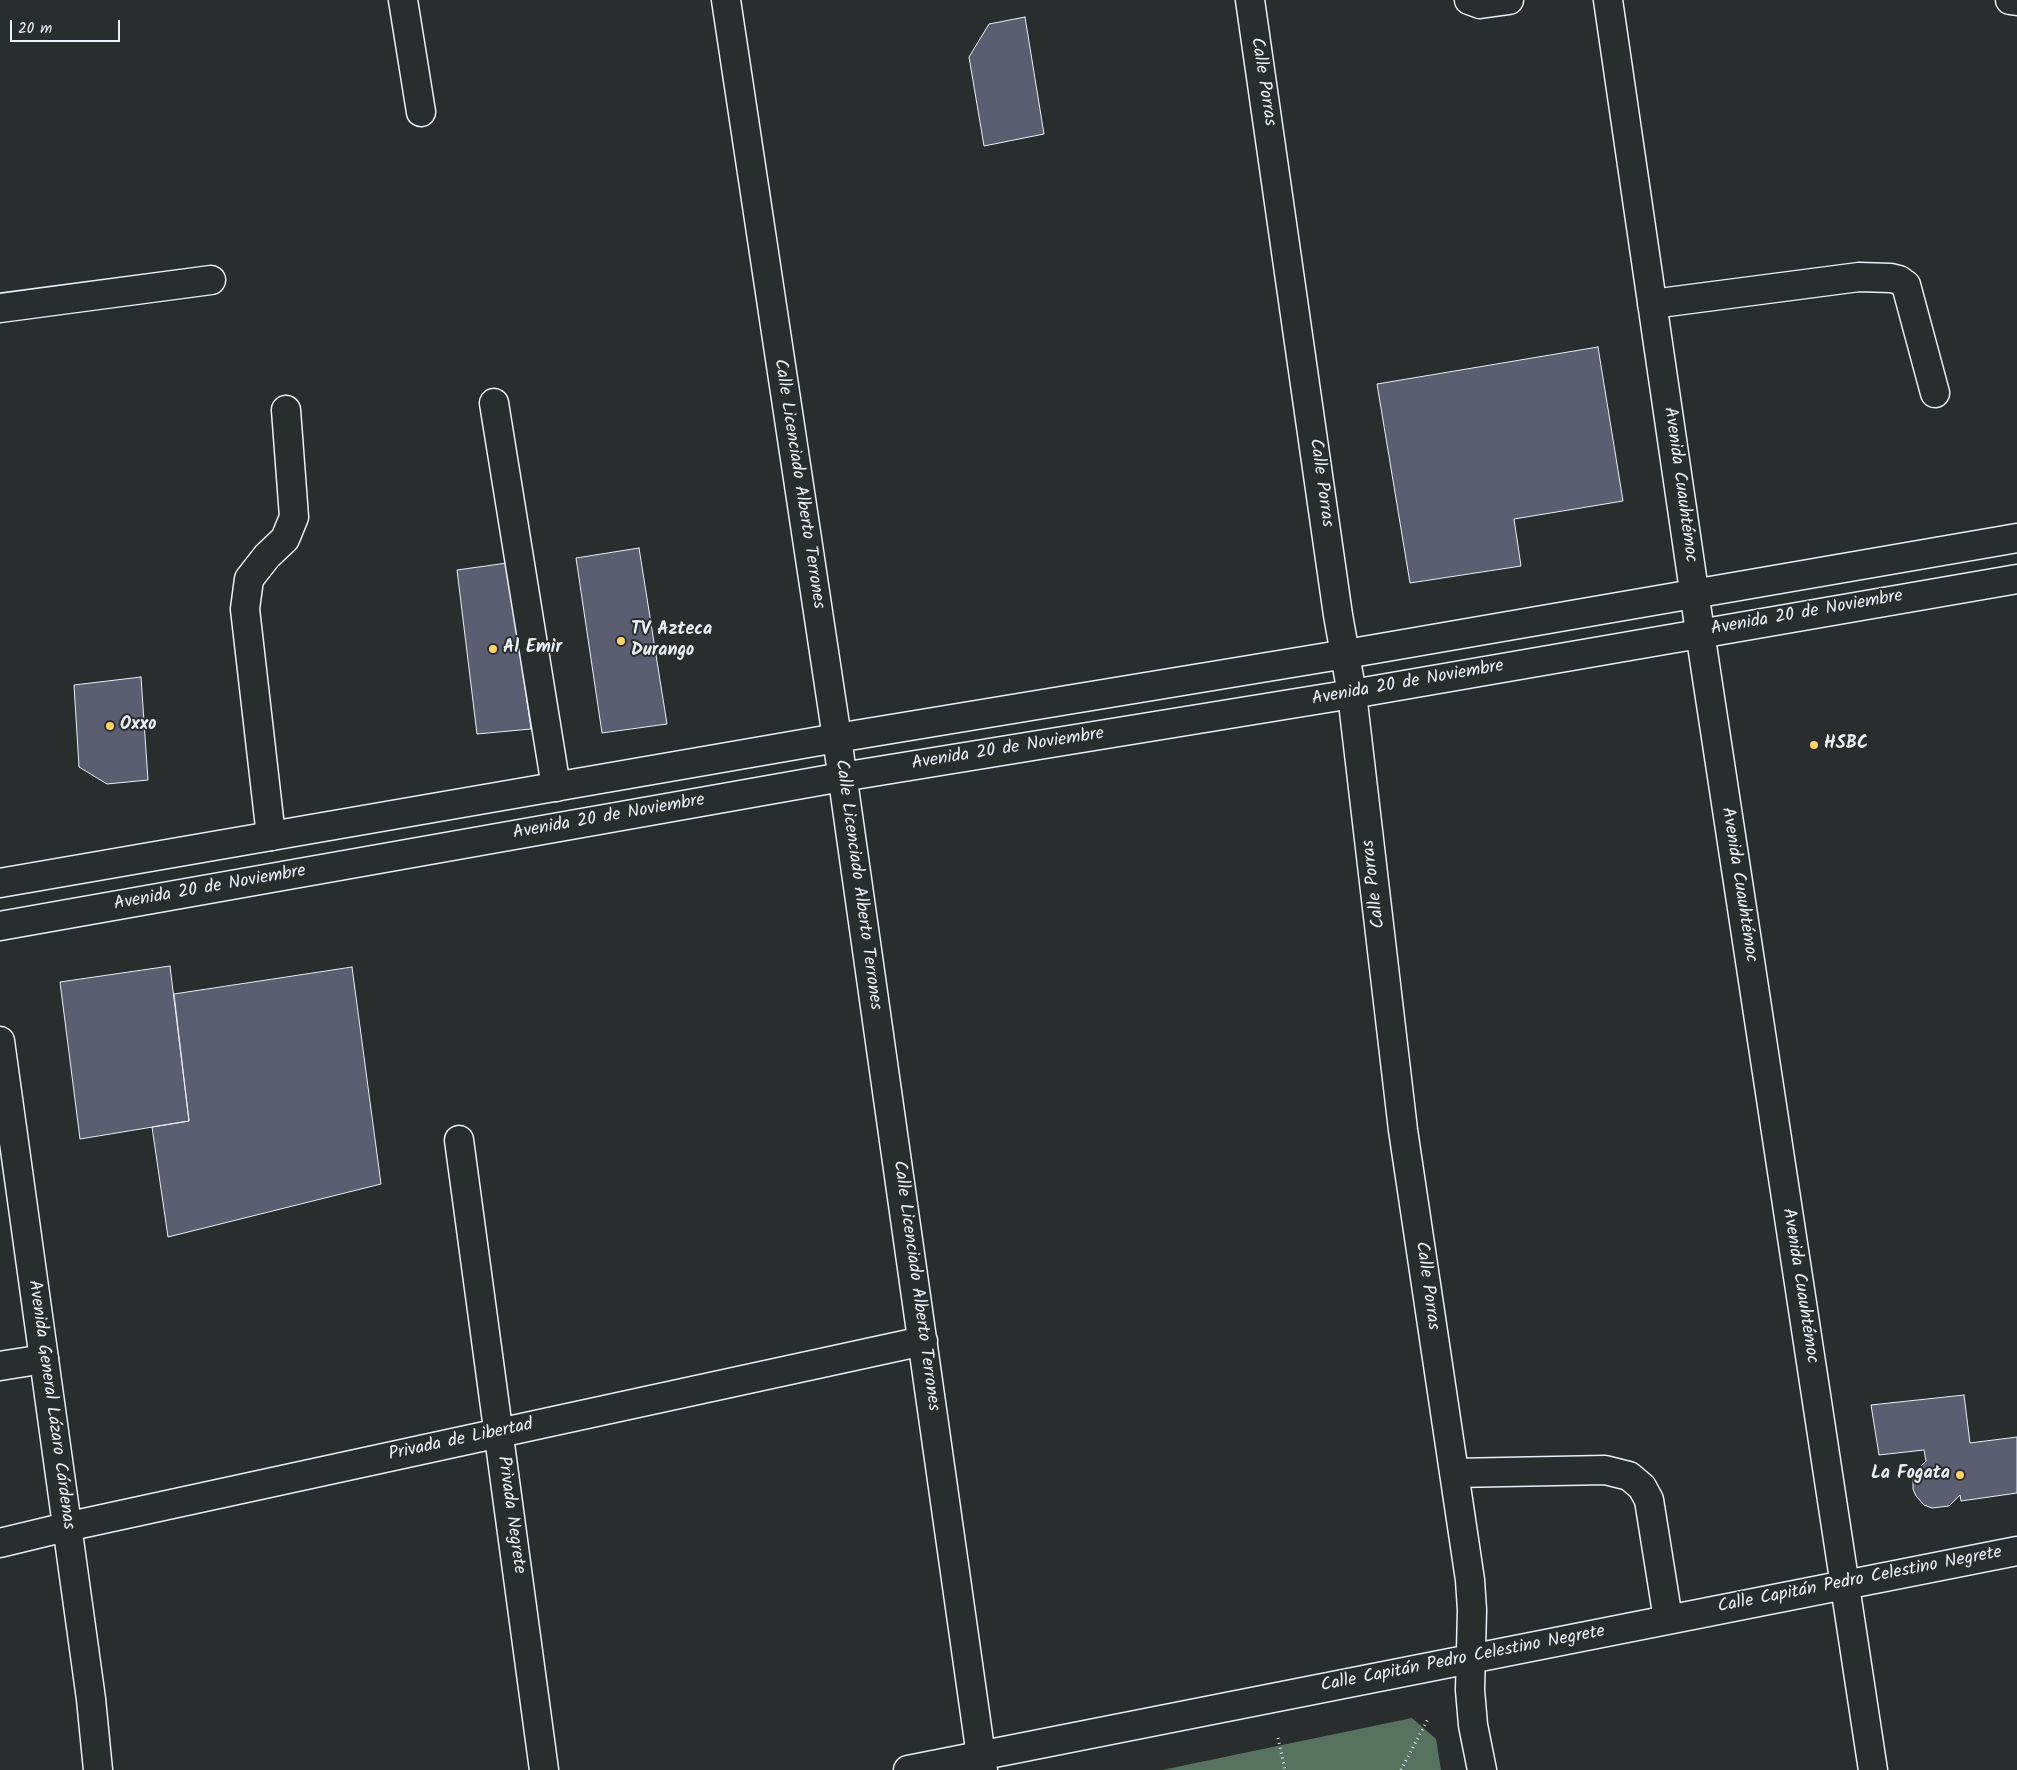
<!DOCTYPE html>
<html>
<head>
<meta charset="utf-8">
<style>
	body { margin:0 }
	#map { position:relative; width:2017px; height:1770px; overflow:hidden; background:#2a2d2e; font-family:Kalam,sans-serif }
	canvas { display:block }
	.scale { position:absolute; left:10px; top:20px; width:110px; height:22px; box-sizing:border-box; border:2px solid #e8f1f8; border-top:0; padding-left:6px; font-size:15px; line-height:18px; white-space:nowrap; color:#e8f1f8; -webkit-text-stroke:4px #2a2d2e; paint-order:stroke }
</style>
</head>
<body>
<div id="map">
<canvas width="2017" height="1770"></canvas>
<div class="scale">20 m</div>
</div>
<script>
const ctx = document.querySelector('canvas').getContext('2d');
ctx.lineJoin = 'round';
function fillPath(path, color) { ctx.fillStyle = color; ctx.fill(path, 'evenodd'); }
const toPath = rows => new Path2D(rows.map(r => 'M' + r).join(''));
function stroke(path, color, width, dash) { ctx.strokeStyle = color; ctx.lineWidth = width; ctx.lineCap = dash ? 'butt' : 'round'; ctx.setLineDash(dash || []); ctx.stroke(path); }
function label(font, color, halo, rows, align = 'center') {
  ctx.font = font + ' Kalam,sans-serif'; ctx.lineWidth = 4; ctx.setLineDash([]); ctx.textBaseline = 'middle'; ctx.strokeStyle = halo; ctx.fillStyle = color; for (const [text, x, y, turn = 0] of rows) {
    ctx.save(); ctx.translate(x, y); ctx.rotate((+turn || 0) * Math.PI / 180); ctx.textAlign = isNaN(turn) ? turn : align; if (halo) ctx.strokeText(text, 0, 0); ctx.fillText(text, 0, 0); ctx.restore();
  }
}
fillPath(toPath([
	[1412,1718,1436,1739,1441,1770,1162,1770]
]), '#587260');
const building = toPath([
	[1025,17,1044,134,984,146,969,57,989,24,1025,17],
	[1598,347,1623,501,1514,519,1521,566,1410,583,1377,384,1598,347],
	[639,548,667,724,602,733,576,558,639,548],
	[507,563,531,729,477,734,457,570,507,563],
	[141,677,148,780,107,784,79,767,74,685,141,677],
	[170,966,189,1121,80,1139,60,982,170,966],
	[352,967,381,1184,168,1237,152,1127,189,1121,174,994,352,967],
	[1964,1395,1970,1443,2017,1437,2017,1493,1961,1501,1960,1495,1949,1506,1932,1508,1924,1505,1916,1496,1913,1489,1913,1479,1915,1472,1926,1461,1924,1450,1879,1455,1871,1405,1964,1395]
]);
fillPath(building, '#5a5e70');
stroke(building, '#e8f1f8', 1);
const minor = toPath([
	[403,0,421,112],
	[726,0,837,738,983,1770],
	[1250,0,1338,615,1352,694,1403,1130,1470,1580,1472,1610,1470,1690,1473,1725,1482,1770],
	[1469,0,1480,4,1509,0],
	[1608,0,1700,632,1873,1770],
	[2010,0,2017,1],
	[1652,304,1859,277,1891,278,1899,280,1906,285,1935,393],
	[0,308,211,280],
	[494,403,556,787],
	[271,836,245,609,249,579,267,556,285,539,294,517,286,410],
	[459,1140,544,1770],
	[0,1366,44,1359],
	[1454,1473,1605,1470,1629,1476,1642,1487,1649,1500,1668,1619],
	[0,1543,66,1527,923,1341],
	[908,1770,2017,1551]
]);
const major = toPath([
	[0,883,837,738,1346,654,2017,538],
	[0,926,842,777,1352,694,2017,579],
	[0,1041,91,1699,98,1770]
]);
stroke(minor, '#e8f1f8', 31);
stroke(major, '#e8f1f8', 31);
stroke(toPath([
	[1278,1738,1285,1770],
	[1401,1770,1428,1719]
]), '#e8f1f8', 3, [1, 4]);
stroke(minor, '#2a2d2e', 28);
stroke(major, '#2a2d2e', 28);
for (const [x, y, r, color] of [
	[621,641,5,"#ffd166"],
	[493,649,5,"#ffd166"],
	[110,726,5,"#ffd166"],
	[1814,745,5,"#ffd166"],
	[1960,1475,5,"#ffd166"]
]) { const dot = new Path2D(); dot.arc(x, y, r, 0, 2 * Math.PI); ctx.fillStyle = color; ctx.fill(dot); stroke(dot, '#2a2d2e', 2); }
label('18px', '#e8f1f8', '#2a2d2e', [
	["Calle Porras",1262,82,81],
	["Calle Porras",1320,483,82],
	["Calle Licenciado Alberto Terrones",798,484,81],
	["Avenida Cuauhtémoc",1679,485,82],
	["Avenida 20 de Noviembre",1807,614,-10],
	["Avenida 20 de Noviembre",1408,684,-10],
	["Avenida 20 de Noviembre",1008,750,-9],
	["Avenida 20 de Noviembre",609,818,-10],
	["Calle Porras",1375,884,-97],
	["Calle Licenciado Alberto Terrones",857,885,82],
	["Avenida Cuauhtémoc",1738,885,81],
	["Avenida 20 de Noviembre",210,889,-10],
	["Calle Licenciado Alberto Terrones",915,1286,82],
	["Calle Porras",1426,1286,82],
	["Avenida Cuauhtémoc",1799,1286,81],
	["Avenida General Lázaro Cárdenas",50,1405,82],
	["Privada de Libertad",461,1441,-12],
	["Privada Negrete",510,1515,82],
	["Calle Capitán Pedro Celestino Negrete",1860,1581,-11],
	["Calle Capitán Pedro Celestino Negrete",1463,1660,-11]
]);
label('bold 18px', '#e8f1f8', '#2a2d2e', [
	["TV Azteca",631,631],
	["Durango",631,652],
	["Al Emir",503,649],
	["Oxxo",120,726],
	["HSBC",1824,745],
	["La Fogata",1950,1475,"right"]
], 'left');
</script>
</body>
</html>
